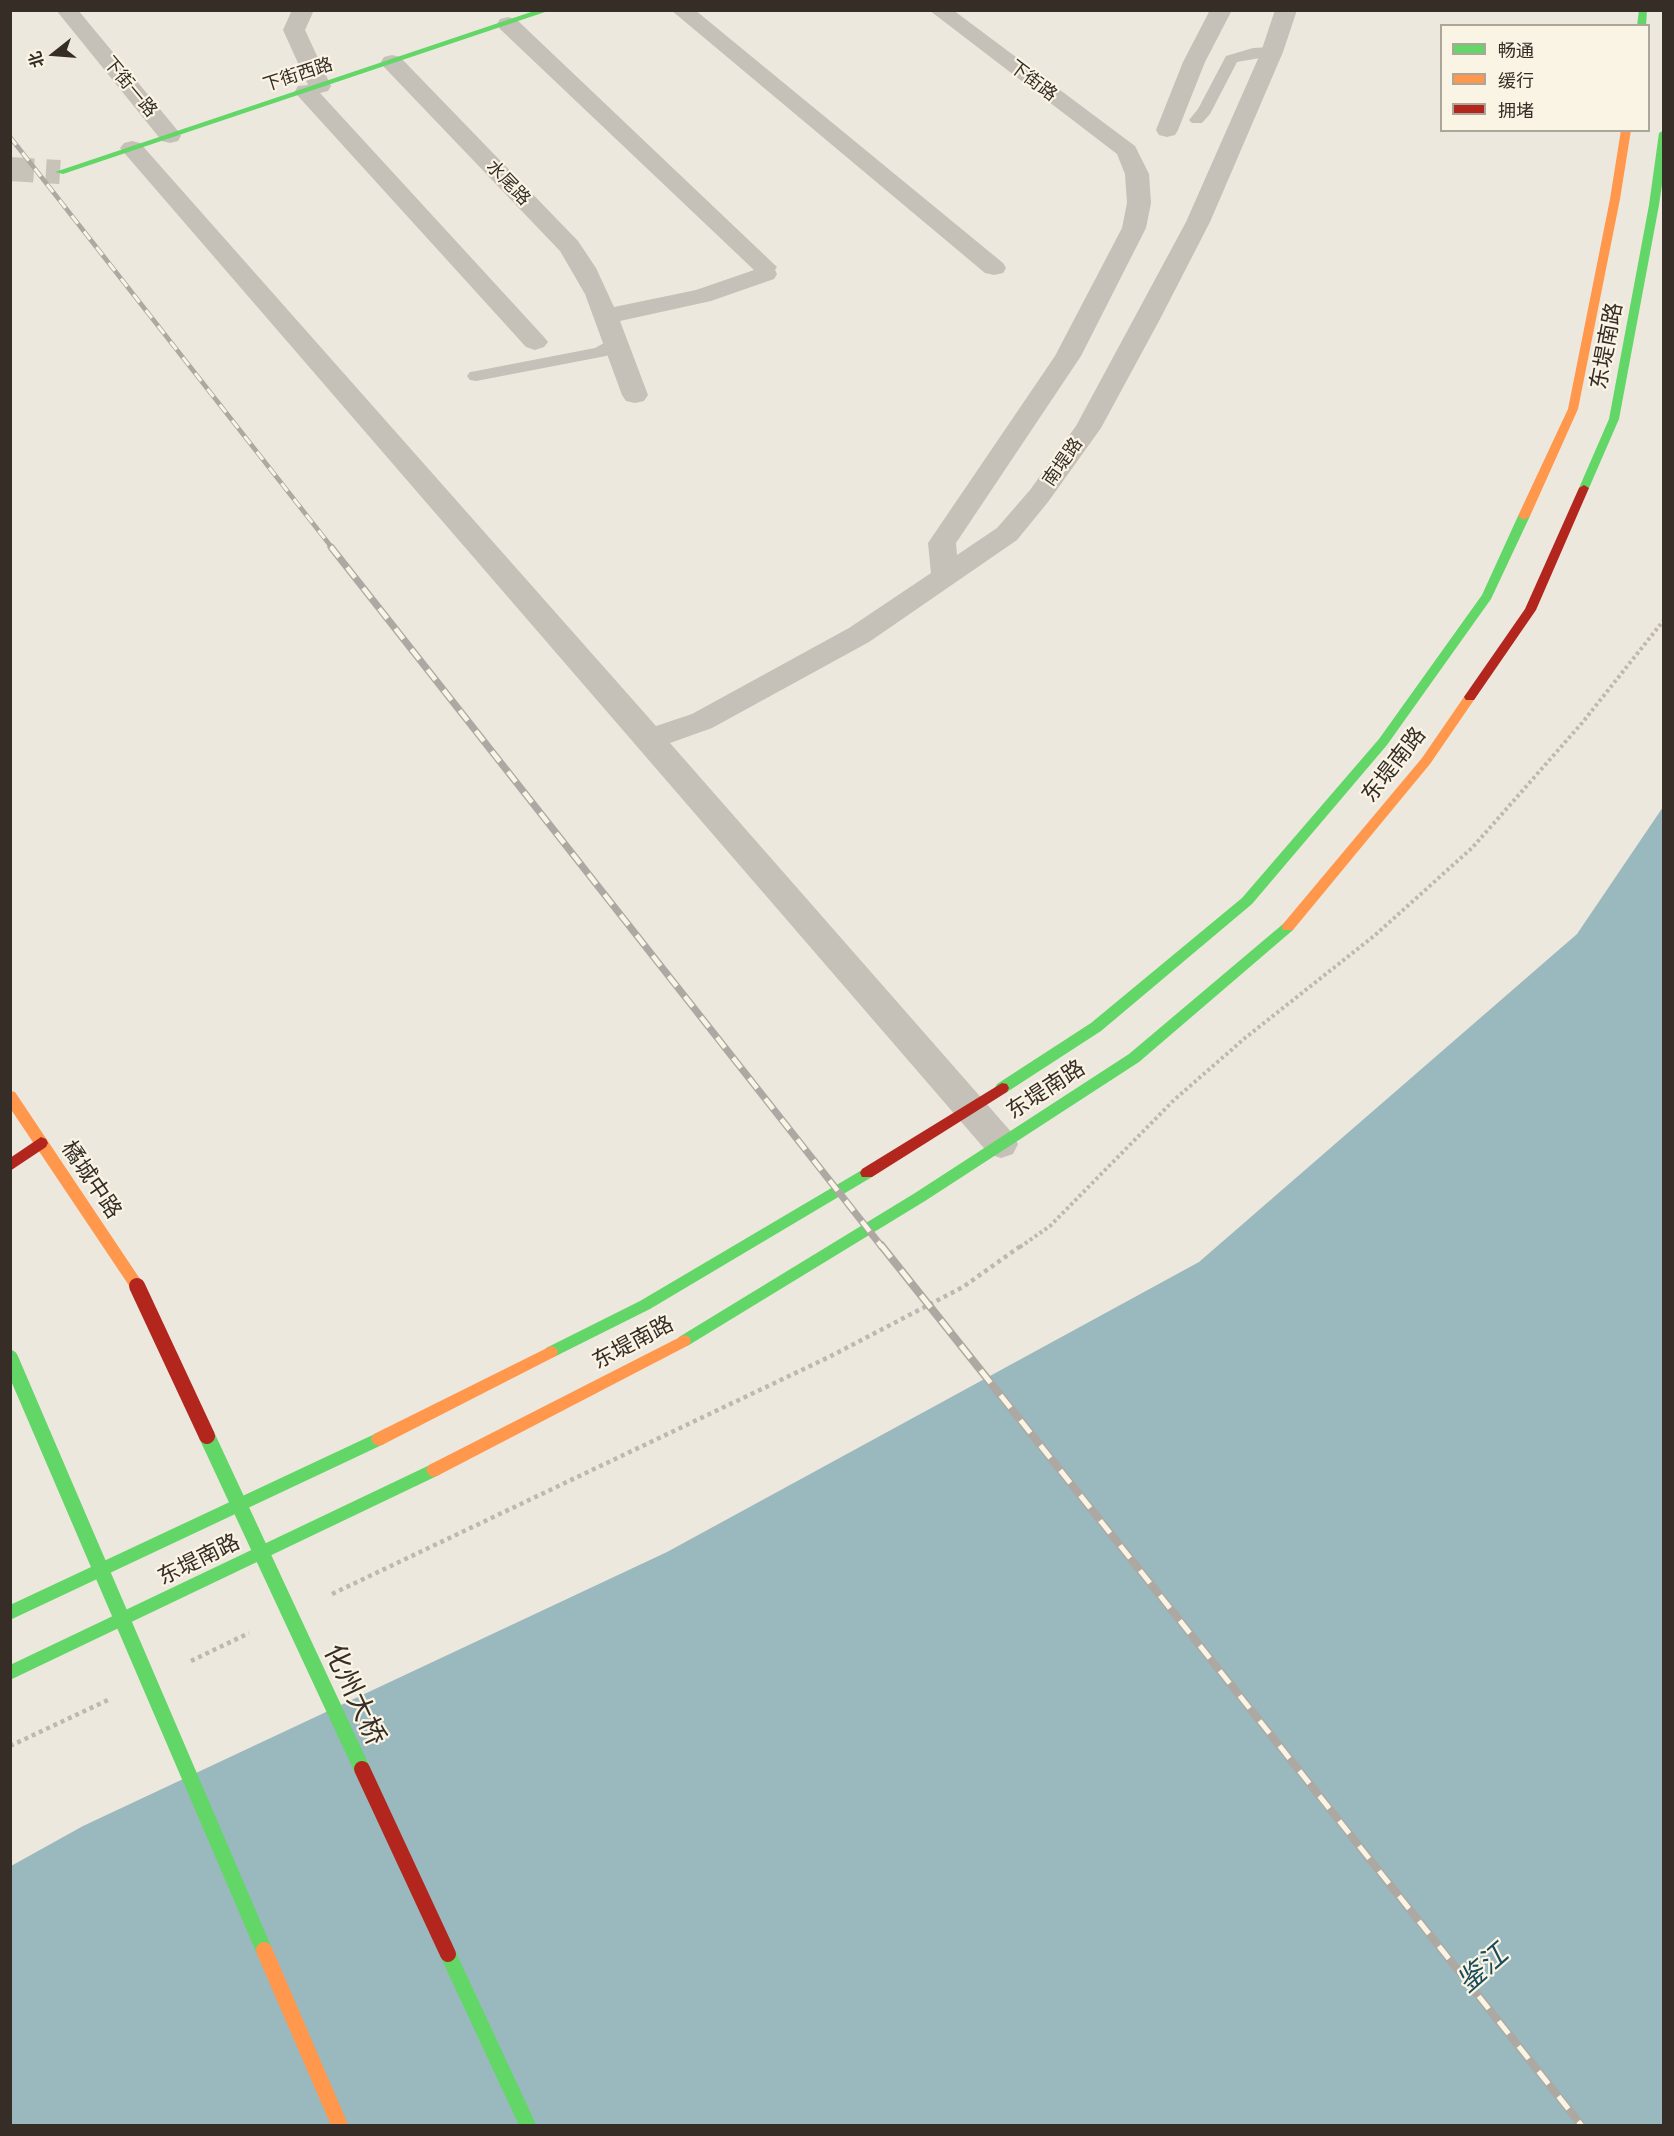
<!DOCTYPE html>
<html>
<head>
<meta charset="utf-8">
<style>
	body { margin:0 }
	#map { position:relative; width:1674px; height:2136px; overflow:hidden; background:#ede8de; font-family:Cabin,"Noto Sans SC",sans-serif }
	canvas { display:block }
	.frame { position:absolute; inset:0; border:12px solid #362e26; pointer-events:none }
	.legend { position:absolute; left:1440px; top:24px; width:210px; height:108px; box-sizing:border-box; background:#faf4e5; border:2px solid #aca599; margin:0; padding:8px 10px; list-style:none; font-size:18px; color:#362e26 }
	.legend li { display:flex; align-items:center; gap:12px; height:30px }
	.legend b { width:30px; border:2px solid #aca599 }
	.north { position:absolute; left:24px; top:24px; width:60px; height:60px; -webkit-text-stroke:4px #faf4e5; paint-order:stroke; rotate:253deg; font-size:16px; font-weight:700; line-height:24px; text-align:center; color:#362e26 }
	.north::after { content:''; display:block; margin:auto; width:21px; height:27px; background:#362e26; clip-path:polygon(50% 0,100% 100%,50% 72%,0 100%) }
</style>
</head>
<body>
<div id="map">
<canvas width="1674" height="2136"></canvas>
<div class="frame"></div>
<ul class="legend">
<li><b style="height:8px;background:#63d668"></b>畅通</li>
<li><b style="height:8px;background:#ff974d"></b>缓行</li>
<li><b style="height:8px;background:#b3261e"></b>拥堵</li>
</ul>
<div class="north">北</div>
</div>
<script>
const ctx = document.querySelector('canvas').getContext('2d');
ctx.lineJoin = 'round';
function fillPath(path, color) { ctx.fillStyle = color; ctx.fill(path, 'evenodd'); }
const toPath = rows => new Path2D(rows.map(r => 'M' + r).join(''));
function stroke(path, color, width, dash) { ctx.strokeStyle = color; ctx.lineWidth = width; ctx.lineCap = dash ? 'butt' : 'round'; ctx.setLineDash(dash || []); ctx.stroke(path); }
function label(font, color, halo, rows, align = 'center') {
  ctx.font = font + ' Cabin,"Noto Sans SC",sans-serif'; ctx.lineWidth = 4.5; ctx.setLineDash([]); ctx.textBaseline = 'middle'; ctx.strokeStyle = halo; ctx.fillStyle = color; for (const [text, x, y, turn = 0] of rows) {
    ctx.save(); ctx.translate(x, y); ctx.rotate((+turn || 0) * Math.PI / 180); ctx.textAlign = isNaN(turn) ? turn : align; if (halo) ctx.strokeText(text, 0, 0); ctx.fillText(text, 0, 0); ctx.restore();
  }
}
fillPath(toPath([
	[1663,807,1663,2125,11,2126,11,1866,83,1826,667,1552,1199,1262,1577,934]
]), '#9ab9be');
stroke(toPath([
	[10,169,60,172]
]), '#c8c3b9', 24, [24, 12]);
stroke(toPath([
	[1020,1247,1050,1226,1174,1100,1245,1038,1374,936,1472,848,1582,723,1664,620]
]), '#beb8b0', 4, [3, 3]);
stroke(toPath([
	[332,1594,829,1357,963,1287,1022,1245],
	[191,1661,249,1633],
	[10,1746,108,1700]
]), '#beb8b0', 4.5, [4, 4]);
fillPath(toPath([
	[1272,47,1280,52,1277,55,1237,62,1210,114,1202,123,1192,123,1189,120,1198,109,1226,56,1253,48,1272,47],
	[614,335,620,336,623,340,617,350,606,356,476,381,470,380,467,376,470,372,476,371,595,348,604,343,608,336,614,335]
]), '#c5c0b8');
fillPath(toPath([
	[56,10,78,10,178,131,181,136,178,141,170,143,162,141,56,10],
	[292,10,314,10,305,30,331,86,328,91,320,93,544,337,548,342,544,347,535,350,526,347,298,96,295,91,298,86,308,85,283,30,292,10],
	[671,10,695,10,1003,263,1006,268,1003,273,994,275,985,273,671,10],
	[929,10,953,10,1135,146,1149,174,1151,203,1146,228,1081,356,956,543,957,555,997,528,1030,490,1076,426,1186,222,1261,52,1275,10,1297,10,1283,52,1210,222,1159,321,1101,428,1048,502,1017,540,869,642,712,728,670,743,1013,1134,1018,1144,1013,1154,1001,1158,989,1154,120,148,124,143,132,141,140,143,656,726,692,714,849,628,931,573,928,543,1055,356,1122,228,1127,203,1125,174,1117,154,929,10],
	[1210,10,1232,10,1205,62,1178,130,1175,135,1167,137,1159,135,1156,130,1183,62,1210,10],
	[508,17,516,19,777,267,775,270,777,274,774,279,711,301,620,321,648,395,644,401,635,403,626,401,622,395,585,294,560,251,384,67,381,62,384,57,392,55,400,57,578,241,596,268,614,307,696,290,754,270,500,29,497,24,500,19,508,17]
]), '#c5c0b8');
fillPath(toPath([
	[537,10,551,10,63,174,55,172,537,10],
	[1639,10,1647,10,1646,26,1637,26,1639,10],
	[1664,130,1664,171,1659,205,1619,419,1589,488,1584,491,1579,488,1609,419,1649,205,1659,133,1664,130],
	[1524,512,1530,516,1491,599,1387,745,1252,904,1101,1031,1007,1092,997,1092,995,1088,997,1084,1091,1023,1242,898,1379,739,1482,595,1518,516,1524,512],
	[1288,922,1294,927,1293,930,1139,1062,925,1201,689,1345,684,1347,679,1345,677,1341,679,1337,915,1193,1129,1054,1283,924,1288,922],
	[867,1167,872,1169,874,1173,872,1177,650,1309,556,1356,551,1358,546,1356,544,1352,546,1348,640,1301,867,1167],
	[379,1432,384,1434,387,1439,384,1444,10,1620,10,1605,379,1432],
	[434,1463,439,1465,442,1470,439,1475,10,1680,10,1665,434,1463]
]), '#63d668');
fillPath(toPath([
	[1621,130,1631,130,1620,199,1578,409,1530,516,1524,520,1518,516,1568,409,1610,199,1621,130],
	[1470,693,1476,697,1430,764,1293,930,1283,930,1282,927,1283,924,1422,758,1466,694,1470,693],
	[10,1091,15,1092,142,1282,144,1286,142,1290,137,1292,132,1290,10,1108,10,1091],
	[684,1335,689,1337,691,1341,689,1345,439,1475,434,1477,429,1475,426,1470,429,1465,684,1335],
	[551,1346,556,1348,558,1352,556,1356,384,1444,379,1446,374,1444,371,1439,374,1434,551,1346]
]), '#ff974d');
fillPath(toPath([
	[1584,485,1589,488,1536,610,1474,700,1466,700,1464,697,1466,694,1525,609,1579,488,1584,485],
	[1002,1083,1007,1084,1009,1088,1007,1092,872,1177,862,1177,860,1173,862,1169,1002,1083],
	[41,1137,46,1139,48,1143,46,1147,10,1171,10,1158,41,1137]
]), '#b3261e');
const railFar2 = toPath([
	[10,137,333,549]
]);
const railFar1 = toPath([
	[331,547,882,1247]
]);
const rail = toPath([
	[881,1245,1582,2126]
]);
stroke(railFar2, '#ada8a2', 4.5);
stroke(railFar1, '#ada8a2', 7);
stroke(rail, '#ada8a2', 8);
stroke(railFar2, '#faf4e5', 3, [10]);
stroke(railFar1, '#faf4e5', 4.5, [13]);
stroke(rail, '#faf4e5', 5, [16]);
stroke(toPath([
	[10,1358,264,1950],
	[207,1436,362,1769],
	[448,1954,528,2126]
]), '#63d668', 16);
stroke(toPath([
	[264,1950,340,2126]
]), '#ff974d', 16);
stroke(toPath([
	[137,1286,207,1436],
	[362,1769,448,1954]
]), '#b3261e', 16);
label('18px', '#362e26', '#faf4e5', [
	["下街西路",298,75,-18],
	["下街路",1033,81,37],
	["下街一路",130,87,50],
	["水尾路",508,183,46],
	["南堤路",1063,462,-55]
]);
label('22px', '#362e26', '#faf4e5', [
	["东堤南路",1607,346,-79],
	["东堤南路",1394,765,-52],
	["东堤南路",1046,1090,-33],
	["橘城中路",91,1180,56],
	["东堤南路",633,1343,-28],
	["东堤南路",199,1560,-26]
]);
label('27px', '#362e26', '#faf4e5', [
	["化州大桥",354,1695,65]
]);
label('italic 28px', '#194b59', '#faf4e5', [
	["鉴江",1483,1969,-41]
]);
</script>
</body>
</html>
